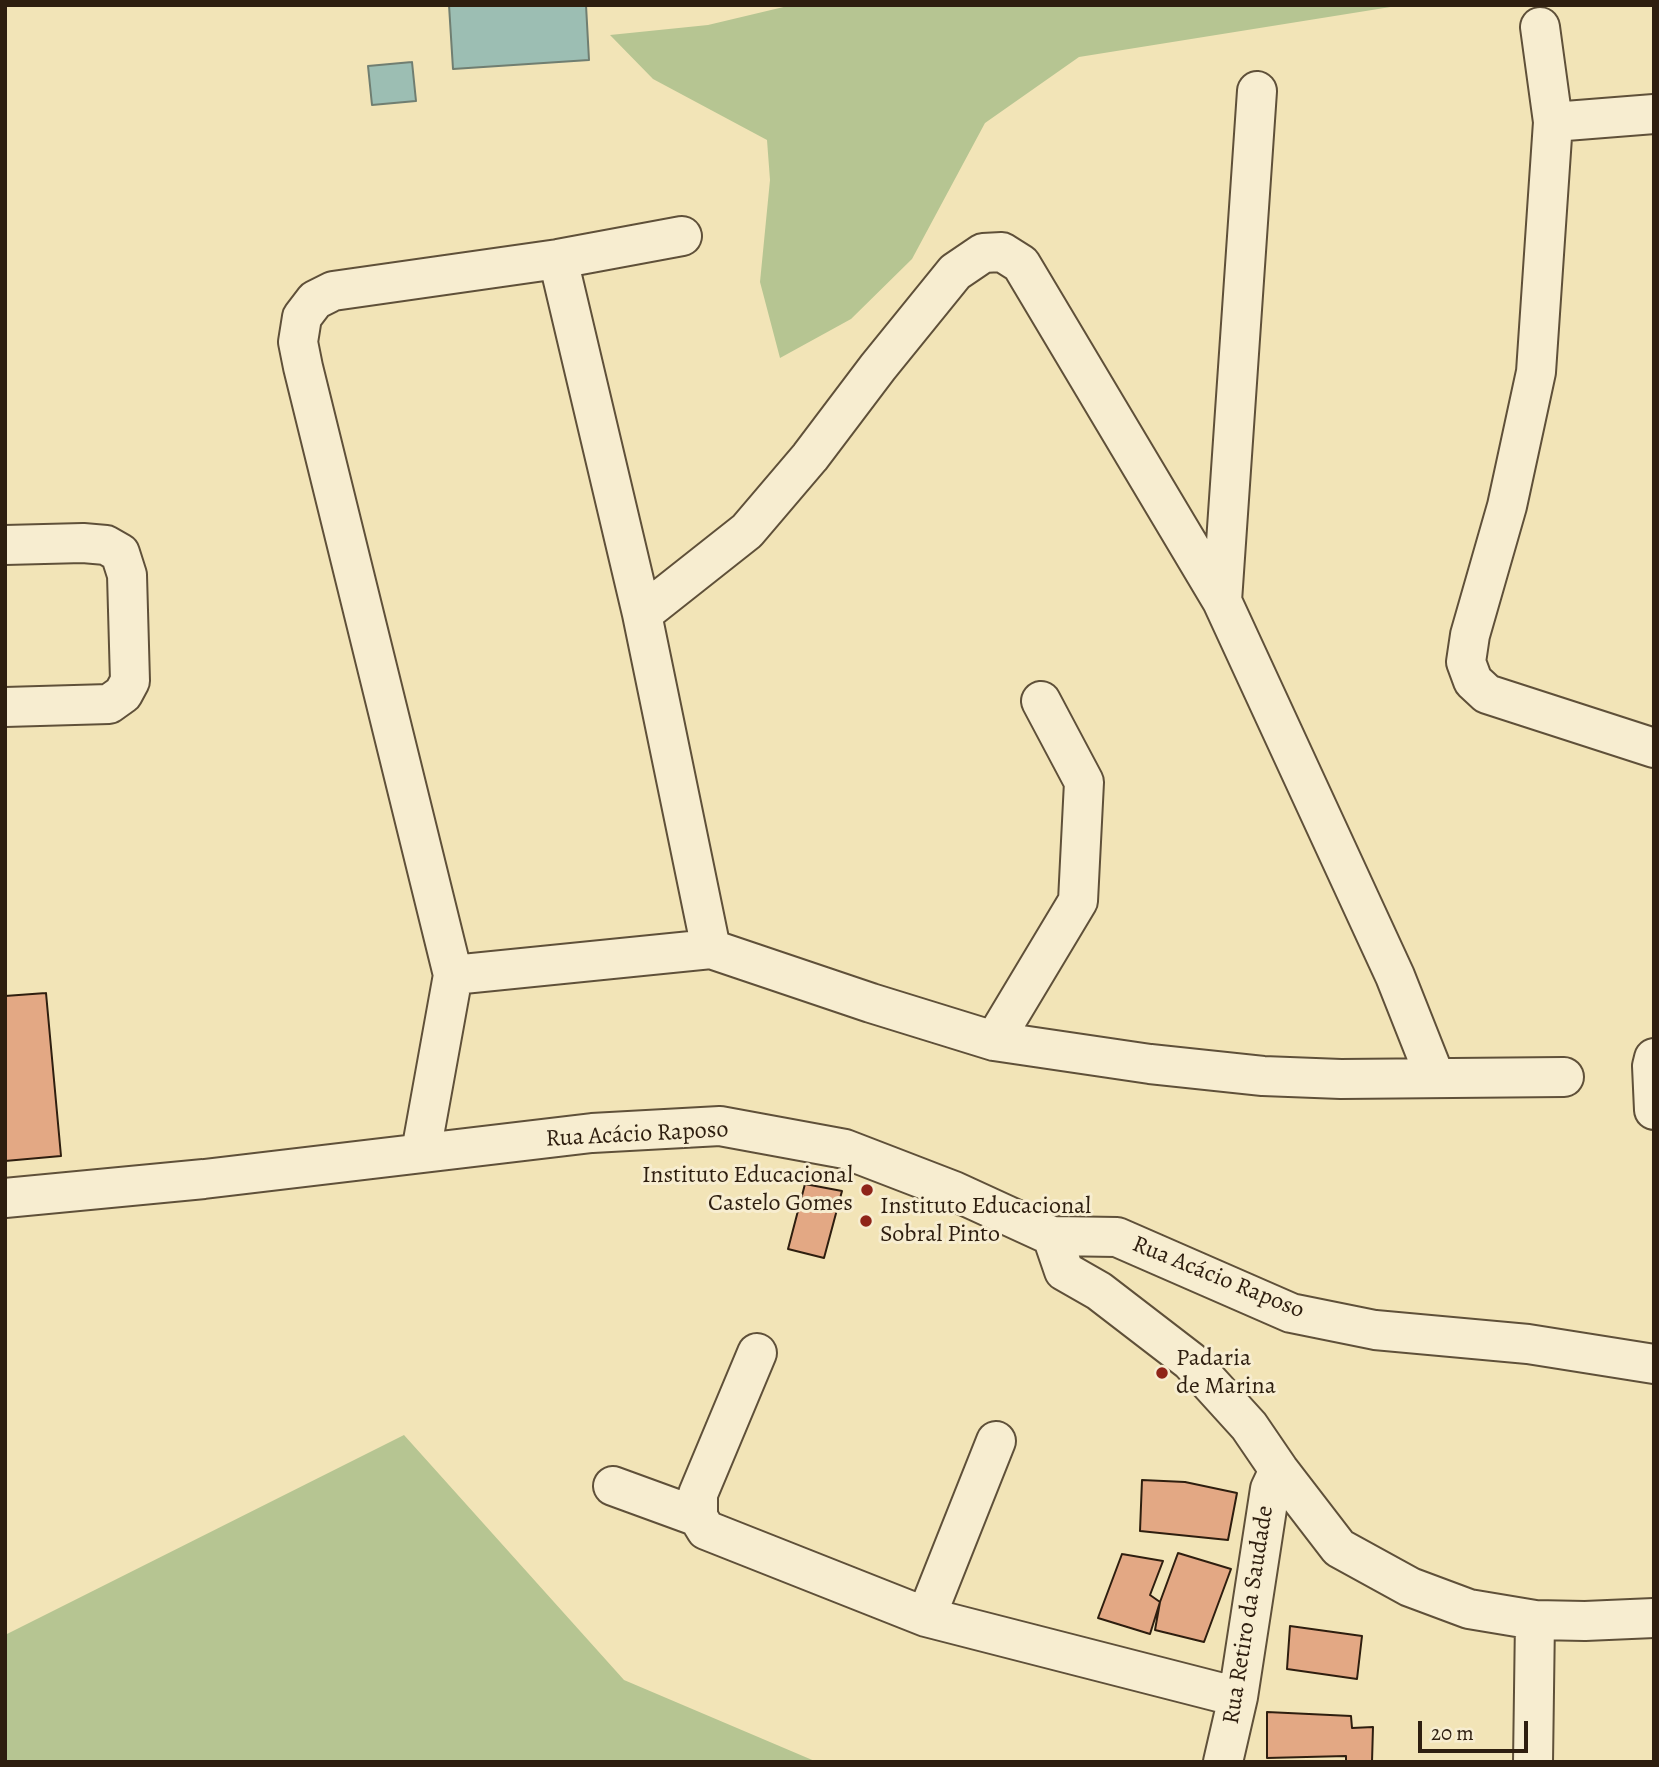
<!DOCTYPE html>
<html>
<head>
<meta charset="utf-8">
<style>
	body { margin:0 }
	#map { position:relative; width:1659px; height:1767px; overflow:hidden; background:#f2e4b7; font-family:Alegreya,serif }
	canvas { display:block }
	.frame { position:absolute; inset:0; border:7px solid #2e1e0f; pointer-events:none }
	.scale { position:absolute; left:1418px; top:1721px; width:110px; height:32px; box-sizing:border-box; border:4px solid #2e1e0f; border-top:0; padding-left:9px; font-size:21px; line-height:24px; white-space:nowrap; color:#2e1e0f; -webkit-text-stroke:5px #f7edd0; paint-order:stroke }
</style>
</head>
<body>
<div id="map">
<canvas width="1659" height="1767"></canvas>
<div class="frame"></div>
<div class="scale">20 m</div>
</div>
<script>
const ctx = document.querySelector('canvas').getContext('2d');
ctx.lineJoin = 'round';
function fillPath(path, color) { ctx.fillStyle = color; ctx.fill(path, 'evenodd'); }
const toPath = rows => new Path2D(rows.map(r => 'M' + r).join(''));
function stroke(path, color, width, dash) { ctx.strokeStyle = color; ctx.lineWidth = width; ctx.lineCap = dash ? 'butt' : 'round'; ctx.setLineDash(dash || []); ctx.stroke(path); }
function label(font, color, halo, rows, align = 'center') {
  ctx.font = font + ' Alegreya,serif'; ctx.lineWidth = 6; ctx.setLineDash([]); ctx.textBaseline = 'middle'; ctx.strokeStyle = halo; ctx.fillStyle = color; for (const [text, x, y, turn = 0] of rows) {
    ctx.save(); ctx.translate(x, y); ctx.rotate((+turn || 0) * Math.PI / 180); ctx.textAlign = isNaN(turn) ? turn : align; if (halo) ctx.strokeText(text, 0, 0); ctx.fillText(text, 0, 0); ctx.restore();
  }
}
fillPath(toPath([
	[792,5,1403,5,1079,57,985,123,912,259,851,319,780,358,760,282,770,180,767,140,653,79,610,35,708,25],
	[404,1435,624,1680,817,1762,5,1762,5,1635]
]), '#b6c592');
const water = toPath([
	[449,5,586,5,589,60,453,69,449,5],
	[412,62,416,101,372,105,368,66,412,62]
]);
fillPath(water, '#9cbeb3');
stroke(water, '#707e71', 2);
const building = toPath([
	[46,993,61,1156,5,1161,5,996,46,993],
	[805,1184,842,1191,824,1258,788,1249,805,1184],
	[1142,1480,1185,1482,1237,1493,1228,1540,1140,1531,1142,1480],
	[1178,1553,1231,1569,1204,1642,1155,1630,1160,1602,1178,1553],
	[1122,1554,1163,1561,1150,1595,1160,1602,1150,1634,1098,1618,1122,1554],
	[1290,1626,1362,1636,1357,1679,1287,1669,1290,1626],
	[1267,1712,1351,1716,1352,1728,1373,1727,1372,1762,1346,1762,1346,1756,1267,1758,1267,1712]
]);
fillPath(building, '#e3a884');
stroke(building, '#2e1e0f', 2);
const minor = toPath([
	[1540,27,1553,122,1536,372,1507,506,1470,635,1466,662,1473,681,1487,694,1654,748],
	[1553,122,1654,114],
	[558,259,642,614,711,949],
	[5,545,83,543,106,545,120,553,127,575,130,681,123,694,109,704,5,707],
	[1222,601,1257,91],
	[642,614,747,531,810,457,878,367,955,272,983,253,1002,252,1021,264,1222,601,1395,976,1435,1077],
	[453,975,711,949,871,1003,994,1041,1150,1064,1263,1076,1341,1079,1564,1077],
	[994,1041,1078,901,1084,782,1041,701],
	[1654,1058,1652,1066,1654,1110],
	[421,1152,453,975,303,367,298,342,302,317,315,300,333,291,558,259,682,236],
	[5,1198,204,1179,592,1133,720,1126,845,1149,954,1191,1052,1236,1117,1237,1291,1313,1375,1330,1528,1344,1654,1364],
	[1052,1236,1064,1271,1099,1291,1190,1361,1249,1426,1279,1470,1339,1548,1410,1587,1469,1609,1535,1620,1585,1621,1654,1618],
	[757,1353,698,1494,698,1517,706,1530,926,1617,1238,1697],
	[613,1486,698,1517],
	[926,1617,996,1441],
	[1223,1762,1238,1697,1270,1489,1279,1470],
	[1533,1762,1535,1620]
]);
stroke(minor, '#5f5039', 42);
stroke(minor, '#f7edd0', 38);
for (const [x, y, r, color] of [
	[867,1190,7,"#8f2418"],
	[866,1221,7,"#8f2418"],
	[1162,1373,7,"#8f2418"]
]) { const dot = new Path2D(); dot.arc(x, y, r, 0, 2 * Math.PI); ctx.fillStyle = color; ctx.fill(dot); stroke(dot, '#f7edd0', 2.5); }
label('24px', '#2e1e0f', '#f7edd0', [
	["Rua Acácio Raposo",637,1135,-3],
	["Rua Acácio Raposo",1218,1278,22],
	["Rua Retiro da Saudade",1249,1615,-81]
]);
label('24px', '#2e1e0f', '#f7edd0', [
	["Instituto Educacional",853,1176,"right"],
	["Castelo Gomes",853,1204,"right"],
	["Instituto Educacional",880,1207],
	["Sobral Pinto",880,1235],
	["Padaria",1176,1359],
	["de Marina",1176,1387]
], 'left');
</script>
</body>
</html>
